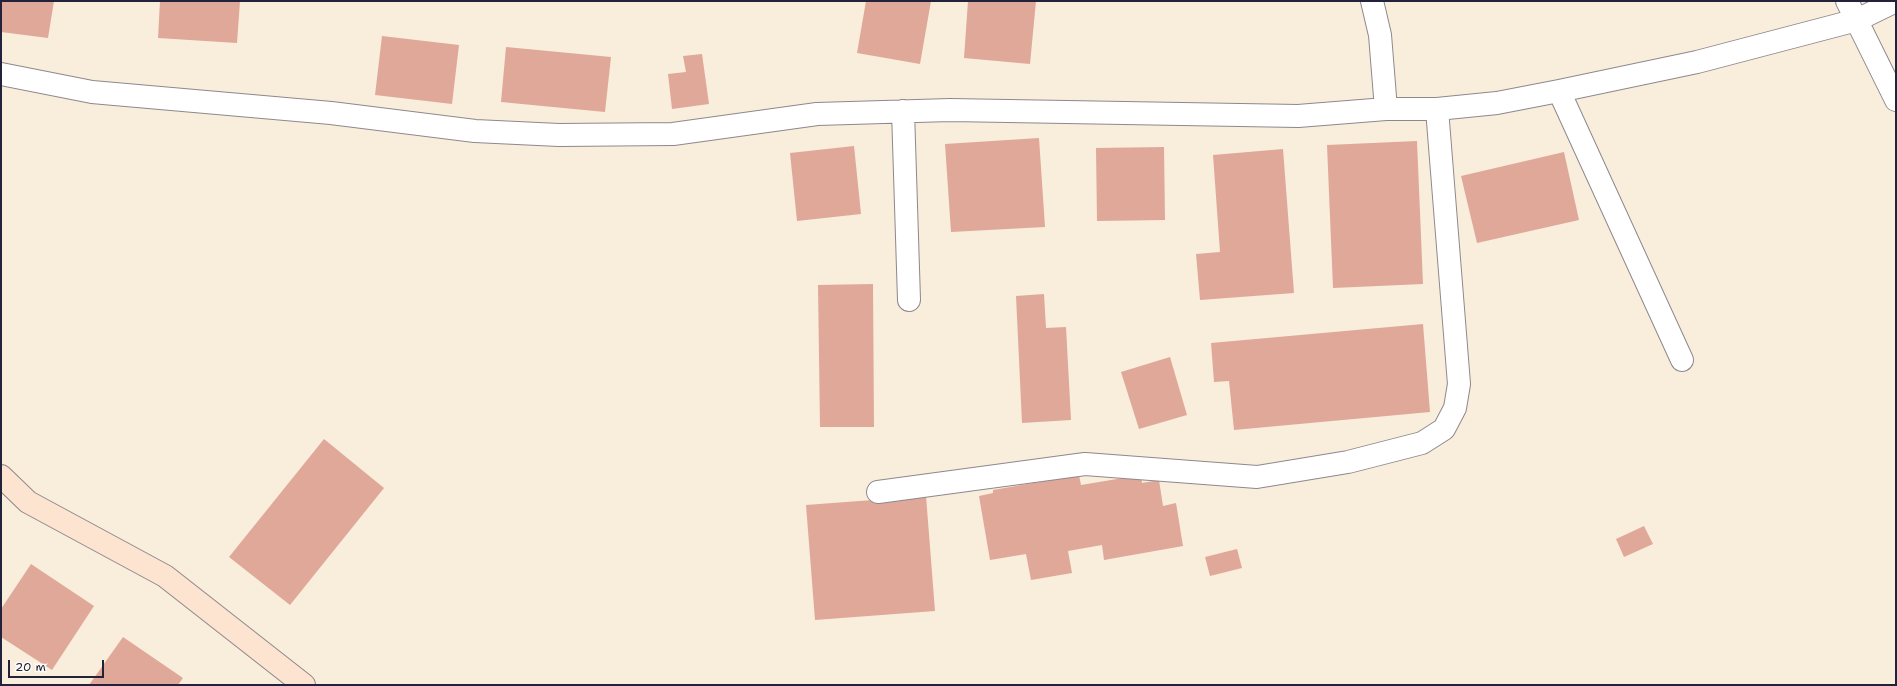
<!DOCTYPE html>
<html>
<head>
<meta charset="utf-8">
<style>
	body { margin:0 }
	#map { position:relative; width:1897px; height:686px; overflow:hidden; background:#f9eddc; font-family:"Shantell Sans",sans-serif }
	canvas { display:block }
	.frame { position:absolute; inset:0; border:2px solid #22223b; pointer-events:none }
	.scale { position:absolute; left:8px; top:660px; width:96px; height:18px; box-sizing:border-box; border:2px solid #22223b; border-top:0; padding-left:5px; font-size:12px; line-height:14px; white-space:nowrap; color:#22223b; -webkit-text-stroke:3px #fdfcf7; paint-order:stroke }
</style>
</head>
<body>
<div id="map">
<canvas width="1897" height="686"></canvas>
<div class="frame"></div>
<div class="scale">20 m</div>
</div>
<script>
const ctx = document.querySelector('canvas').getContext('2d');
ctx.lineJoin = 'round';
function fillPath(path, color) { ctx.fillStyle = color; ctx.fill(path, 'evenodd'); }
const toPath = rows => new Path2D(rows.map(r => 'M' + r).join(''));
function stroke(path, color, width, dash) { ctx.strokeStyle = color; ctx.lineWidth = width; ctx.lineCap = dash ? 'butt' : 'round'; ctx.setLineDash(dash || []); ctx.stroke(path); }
fillPath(toPath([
	[1,1,54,1,48,38,1,32],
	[160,1,240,1,237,43,158,38],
	[866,1,931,1,920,64,857,53],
	[968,1,1036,1,1030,64,964,58],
	[382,36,459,45,452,104,375,95],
	[506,47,611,57,605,112,501,102],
	[702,54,709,104,672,109,668,74,686,72,683,56],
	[1039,138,1045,227,951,232,945,144],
	[1417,141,1423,284,1333,288,1327,145],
	[854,146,861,214,797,221,790,153],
	[1164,147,1165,220,1097,221,1096,148],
	[1283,149,1294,293,1200,300,1196,254,1220,252,1213,155],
	[1564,152,1579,220,1477,243,1461,176],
	[873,284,874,427,820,427,818,285],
	[1044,294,1046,328,1066,327,1071,420,1022,423,1016,296],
	[1423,324,1430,412,1234,430,1229,381,1214,382,1211,343],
	[1170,357,1187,415,1139,429,1121,372],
	[324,439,384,488,290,605,229,557],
	[1079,475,1081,485,1141,475,1142,483,1159,480,1163,506,1176,503,1183,546,1104,560,1102,545,1068,551,1072,573,1031,580,1026,554,990,560,979,496,993,493,993,490],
	[926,496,935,611,815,620,806,505],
	[1644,526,1653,544,1624,557,1616,539],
	[1237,549,1242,568,1210,576,1205,557],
	[31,564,94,606,52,670,1,637,1,609],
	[123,637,183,678,178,685,89,685]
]), '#e0a899');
const minor = toPath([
	[1372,1,1380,35,1386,109],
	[1847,1,1896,100],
	[1,74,92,92,331,113,475,131,559,135,673,134,817,114,950,110,1298,116,1386,109,1437,109,1497,103,1559,91,1697,62,1857,20,1896,1],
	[1559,91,1682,360],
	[903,111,909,300],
	[878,492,1085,464,1257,477,1348,462,1422,443,1444,429,1455,408,1459,384,1437,109]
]);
const secondary = toPath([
	[1,476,28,502,165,576,304,685]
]);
stroke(minor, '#8e888c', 24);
stroke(secondary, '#8e888c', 24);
stroke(minor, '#fff', 22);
stroke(secondary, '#fde4d1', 22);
</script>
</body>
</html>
